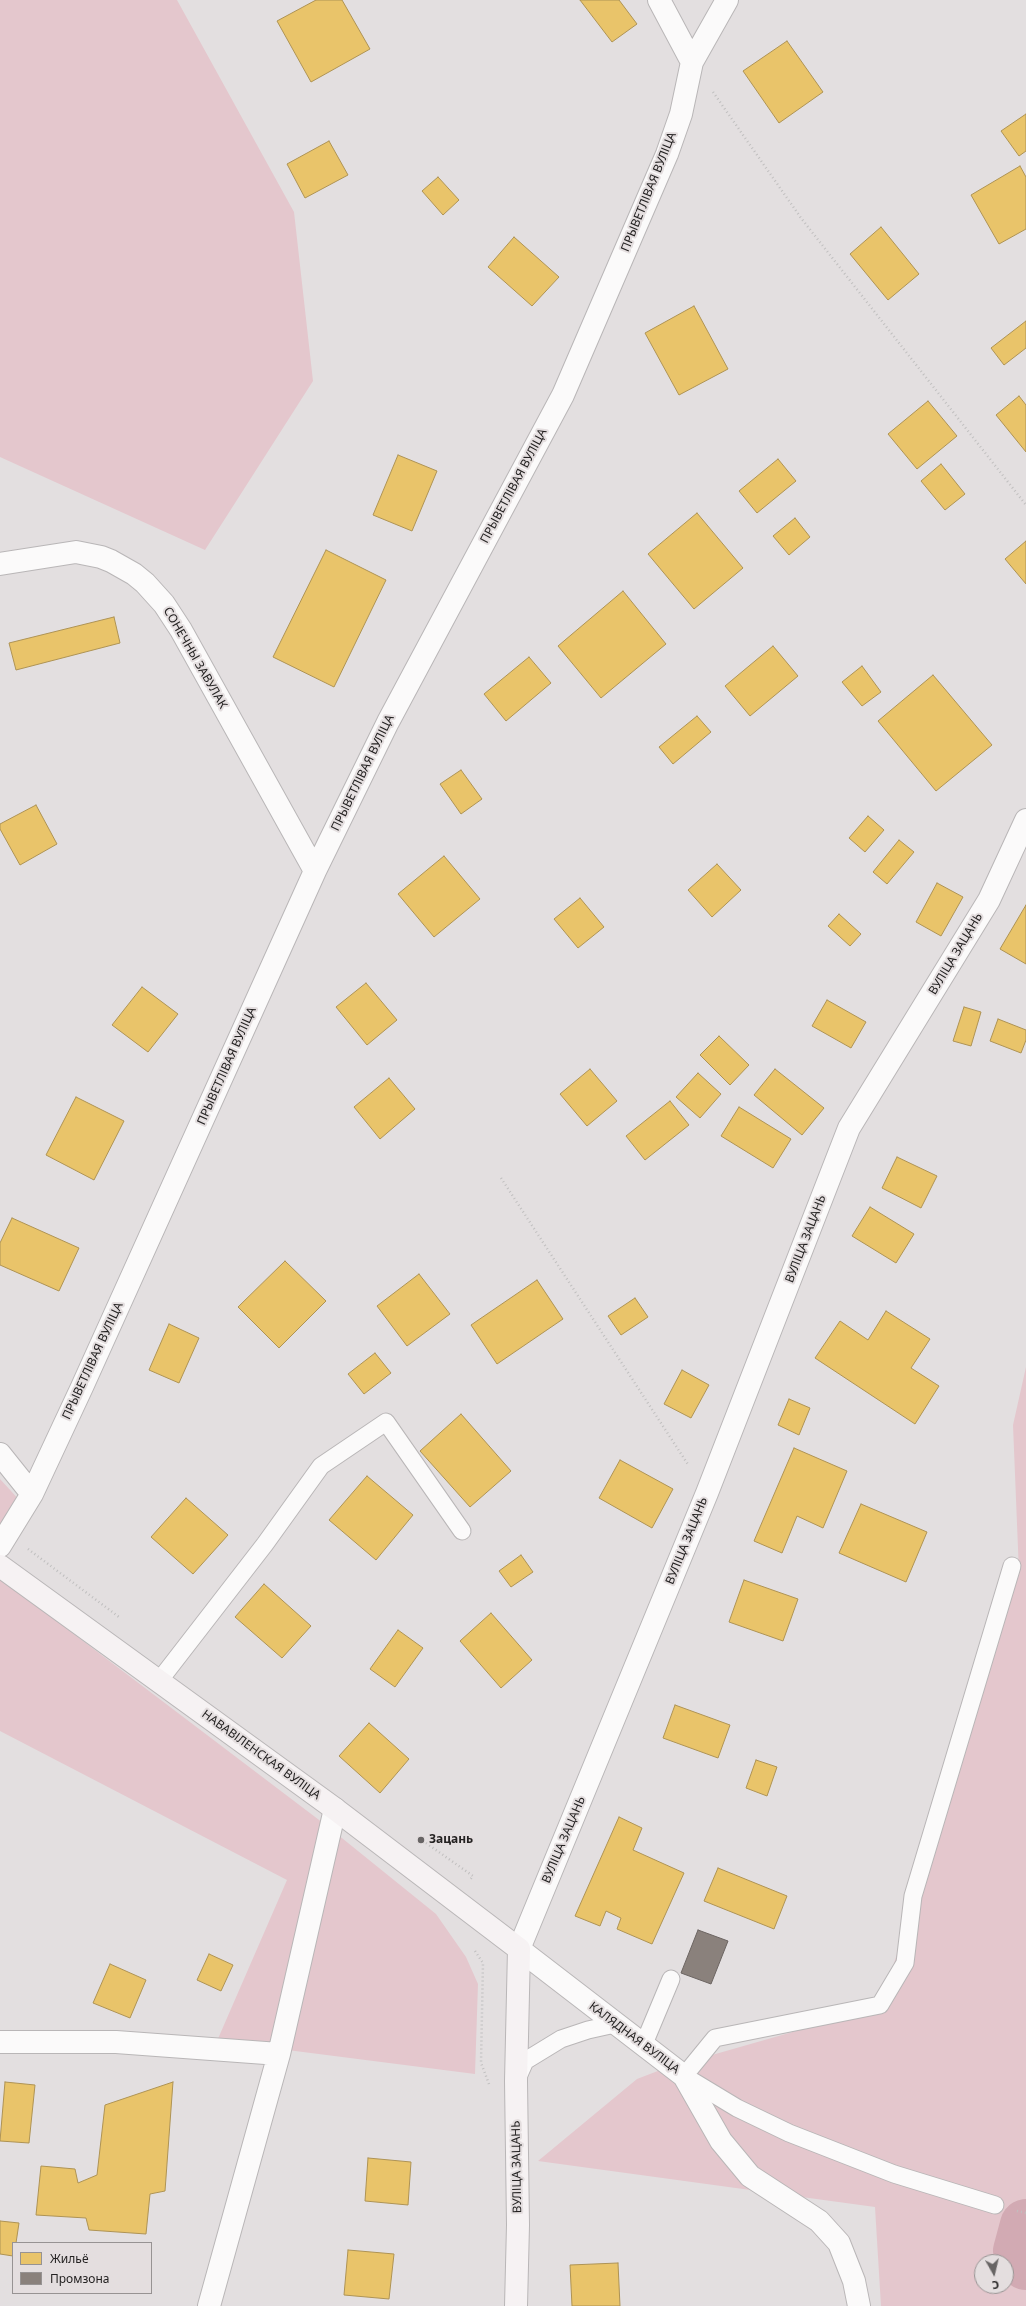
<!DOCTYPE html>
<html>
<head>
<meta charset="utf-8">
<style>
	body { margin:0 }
	#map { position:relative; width:1026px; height:2306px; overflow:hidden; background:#e3dfe0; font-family:"Noto Sans",sans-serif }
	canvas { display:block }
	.legend { position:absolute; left:12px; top:2242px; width:140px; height:52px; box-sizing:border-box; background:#e4dedf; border:1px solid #979393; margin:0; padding:5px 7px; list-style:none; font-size:12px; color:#242222 }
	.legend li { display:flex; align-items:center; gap:8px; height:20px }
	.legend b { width:20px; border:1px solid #979393 }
	.north { position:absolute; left:974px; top:2254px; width:40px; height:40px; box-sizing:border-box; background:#e4dedf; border:1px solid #979393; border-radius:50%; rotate:172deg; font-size:11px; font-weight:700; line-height:16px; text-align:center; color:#242222 }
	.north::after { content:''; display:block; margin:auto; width:14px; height:18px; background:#676464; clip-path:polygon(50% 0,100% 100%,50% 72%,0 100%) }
</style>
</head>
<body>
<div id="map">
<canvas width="1026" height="2306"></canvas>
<ul class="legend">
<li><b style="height:11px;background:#e9c46a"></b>Жильё</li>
<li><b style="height:11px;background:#8a817c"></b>Промзона</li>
</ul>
<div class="north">С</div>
</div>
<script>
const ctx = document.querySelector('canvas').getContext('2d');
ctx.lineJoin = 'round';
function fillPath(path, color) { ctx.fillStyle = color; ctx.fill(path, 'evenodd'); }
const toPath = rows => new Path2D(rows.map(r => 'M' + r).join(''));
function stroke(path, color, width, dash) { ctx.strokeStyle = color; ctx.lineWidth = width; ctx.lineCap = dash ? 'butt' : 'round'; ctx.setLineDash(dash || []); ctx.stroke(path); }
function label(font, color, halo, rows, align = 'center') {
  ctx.font = font + ' "Noto Sans",sans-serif'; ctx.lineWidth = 4; ctx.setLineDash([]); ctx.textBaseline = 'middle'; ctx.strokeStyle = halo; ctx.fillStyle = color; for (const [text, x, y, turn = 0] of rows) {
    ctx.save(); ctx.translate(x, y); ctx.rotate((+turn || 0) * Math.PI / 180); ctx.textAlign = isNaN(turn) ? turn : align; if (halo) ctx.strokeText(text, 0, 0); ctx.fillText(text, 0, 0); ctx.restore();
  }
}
fillPath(toPath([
	[0,0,177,0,294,212,313,381,205,550,0,457],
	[1026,1367,1026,2306,881,2306,875,2207,538,2161,637,2079,663,2069,880,2007,1019,1573,1013,1425],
	[982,2262,1006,2262,1006,2286,982,2286],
	[0,1479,22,1503,0,1527],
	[0,1578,327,1826,436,1914,466,1957,478,1984,475,2074,217,2041,287,1880,0,1731]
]), '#e4c7cd');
const homes = toPath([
	[316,0,342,0,370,49,311,82,277,21,316,0],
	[580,0,619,0,637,24,612,42,580,0],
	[787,41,823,92,779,123,743,71,787,41],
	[1026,114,1026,151,1019,156,1001,131,1026,114],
	[329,141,348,175,305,198,287,164,329,141],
	[1020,166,1026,177,1026,229,999,244,971,195,1020,166],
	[438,177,459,200,443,215,422,191,438,177],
	[881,227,919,274,888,300,850,254,881,227],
	[514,237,559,277,532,306,488,267,514,237],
	[694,306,728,369,679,395,645,333,694,306],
	[1026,321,1026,348,1004,365,991,348,1026,321],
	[1019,396,1026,405,1026,452,996,415,1019,396],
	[928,401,957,436,917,469,888,434,928,401],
	[398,455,437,471,412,531,373,515,398,455],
	[778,459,796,481,757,513,739,491,778,459],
	[941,464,965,494,945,510,921,481,941,464],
	[697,513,743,568,694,609,648,554,697,513],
	[795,518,810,537,789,555,773,536,795,518],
	[1026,541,1026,584,1005,559,1026,541],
	[326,550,386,580,334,687,273,657,326,550],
	[623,591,666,644,601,698,558,646,623,591],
	[114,617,120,643,16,670,9,643,114,617],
	[773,646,798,676,750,716,725,686,773,646],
	[529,657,551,683,506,721,484,694,529,657],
	[862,666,881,692,862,706,842,682,862,666],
	[933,675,992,745,936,791,878,721,933,675],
	[697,716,711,732,673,764,659,747,697,716],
	[461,770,482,799,461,814,440,784,461,770],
	[36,805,57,844,20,865,0,829,0,824,36,805],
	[868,816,884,830,865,852,849,838,868,816],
	[899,840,914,852,887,884,873,872,899,840],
	[444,856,480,899,434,937,398,894,444,856],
	[717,864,741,890,712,917,688,890,717,864],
	[937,883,963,897,941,936,916,922,937,883],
	[580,898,604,927,578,948,554,919,580,898],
	[1026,905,1026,964,1000,949,1026,905],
	[839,914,861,934,850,946,828,926,839,914],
	[366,983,397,1020,367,1045,336,1007,366,983],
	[142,987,178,1014,148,1052,112,1025,142,987],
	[827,1000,866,1022,851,1048,812,1026,827,1000],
	[964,1007,981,1012,971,1046,953,1041,964,1007],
	[998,1019,1026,1030,1026,1040,1021,1053,990,1041,998,1019],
	[719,1036,749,1065,730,1085,700,1055,719,1036],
	[590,1069,617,1101,587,1126,560,1094,590,1069],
	[775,1069,824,1108,802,1135,754,1095,775,1069],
	[698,1073,721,1094,700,1118,676,1097,698,1073],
	[389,1078,415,1109,380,1139,354,1107,389,1078],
	[76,1097,124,1121,94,1180,46,1155,76,1097],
	[670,1101,689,1125,645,1160,626,1136,670,1101],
	[739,1107,791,1139,773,1168,721,1136,739,1107],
	[897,1157,937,1176,921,1208,882,1188,897,1157],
	[870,1207,914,1234,896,1263,852,1236,870,1207],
	[12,1218,79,1248,59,1291,0,1265,0,1243,12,1218],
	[285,1261,326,1301,279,1348,238,1307,285,1261],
	[419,1274,450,1314,407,1346,377,1306,419,1274],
	[537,1280,563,1319,497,1364,471,1325,537,1280],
	[635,1298,648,1317,621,1335,608,1316,635,1298],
	[886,1311,930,1339,911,1368,939,1386,915,1424,815,1358,840,1321,868,1340,886,1311],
	[169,1324,199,1338,179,1383,149,1370,169,1324],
	[375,1353,391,1373,364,1394,348,1374,375,1353],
	[682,1370,709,1385,691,1418,664,1404,682,1370],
	[789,1399,810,1408,799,1435,778,1425,789,1399],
	[461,1414,511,1471,470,1507,420,1451,461,1414],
	[794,1448,847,1471,823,1528,797,1516,782,1553,754,1541,794,1448],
	[620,1460,673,1489,652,1528,599,1498,620,1460],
	[367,1476,413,1515,376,1560,329,1520,367,1476],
	[186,1498,228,1535,193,1574,151,1537,186,1498],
	[861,1504,927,1532,906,1582,839,1553,861,1504],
	[521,1555,533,1572,511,1587,499,1571,521,1555],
	[744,1580,798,1599,783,1641,729,1622,744,1580],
	[264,1584,311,1626,282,1658,235,1617,264,1584],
	[491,1613,532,1660,501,1688,460,1641,491,1613],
	[398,1630,423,1648,395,1687,370,1669,398,1630],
	[675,1705,730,1725,718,1758,663,1738,675,1705],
	[369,1723,409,1759,380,1793,339,1756,369,1723],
	[756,1760,777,1767,767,1796,746,1788,756,1760],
	[619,1817,642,1828,633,1850,684,1873,652,1944,617,1929,621,1918,606,1911,600,1926,575,1916,619,1817],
	[718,1868,787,1896,774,1929,704,1901,718,1868],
	[209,1954,233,1965,221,1991,197,1980,209,1954],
	[110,1964,146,1980,130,2018,93,2003,110,1964],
	[5,2082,35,2085,29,2143,0,2141,5,2082],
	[173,2082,165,2191,150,2194,146,2234,89,2230,86,2218,36,2215,41,2166,75,2169,78,2183,97,2175,105,2105,173,2082],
	[368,2158,411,2162,408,2205,365,2201,368,2158],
	[0,2221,19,2223,16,2243,13,2243,13,2256,0,2254,0,2221],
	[348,2250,394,2254,389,2299,344,2295,348,2250],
	[618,2263,620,2306,572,2306,570,2265,618,2263]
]);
fillPath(homes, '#e9c46a');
stroke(homes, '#ae9354', 1);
const industry = toPath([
	[698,1930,728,1941,711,1984,681,1973,698,1930]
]);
fillPath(industry, '#8a817c');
stroke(industry, '#6b6461', 1);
stroke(toPath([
	[1026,2225,1019,2251,1026,2264]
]), '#d2aab3', 52);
const lane = toPath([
	[159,1681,265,1544,321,1466,386,1422,462,1531],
	[643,2046,671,1979],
	[517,2079,525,2061,561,2039,588,2030,615,2024],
	[995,2205,894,2174,789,2133,737,2108,684,2076,715,2038,880,2005,905,1963,913,1896,1012,1566]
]);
const street = toPath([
	[692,62,727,0],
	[0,564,76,552,101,557,111,561,134,574,145,583,164,604,181,630,315,871],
	[0,1454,32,1494],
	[0,1546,32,1494,82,1387,315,871,388,722,563,395,667,154,681,114,692,62,659,0],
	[0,2042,116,2042,279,2054],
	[209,2306,279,2054,335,1809],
	[859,2306,854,2281,839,2243,819,2221,750,2176,721,2141,684,2076,519,1949,707,1493,849,1128,989,900,1026,820]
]);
const secondary = toPath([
	[0,1566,335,1809,519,1949,516,2081,518,2225,516,2306]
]);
stroke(lane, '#b9b6b7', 19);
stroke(street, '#b9b6b7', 24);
stroke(secondary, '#b9b6b7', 24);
stroke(toPath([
	[713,92,801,218,1026,505],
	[501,1178,689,1466],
	[28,1549,119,1617],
	[426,1843,473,1876,470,1880],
	[475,1951,483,1963,481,2063,489,2084],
	[1017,2211,1026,2213]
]), '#c0bfbf', 2.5, [1, 3]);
stroke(lane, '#fbfafa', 17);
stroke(street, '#fbfafa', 22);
stroke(secondary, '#f6f2f3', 22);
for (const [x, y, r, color] of [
	[421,1840,4,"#676464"]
]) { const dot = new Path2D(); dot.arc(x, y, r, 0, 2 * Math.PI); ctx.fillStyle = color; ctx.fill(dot); stroke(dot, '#e4dedf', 1.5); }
label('12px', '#242222', '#e4dedf', [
	["ПРЫВЕТЛІВАЯ ВУЛІЦА",649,192,-68],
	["ПРЫВЕТЛІВАЯ ВУЛІЦА",514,486,-62],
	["СОНЕЧНЫ ЗАВУЛАК",195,658,60],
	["ПРЫВЕТЛІВАЯ ВУЛІЦА",363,773,-64],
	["ВУЛІЦА ЗАЦАНЬ",956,954,-59],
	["ПРЫВЕТЛІВАЯ ВУЛІЦА",227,1066,-66],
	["ВУЛІЦА ЗАЦАНЬ",806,1239,-69],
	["ПРЫВЕТЛІВАЯ ВУЛІЦА",93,1361,-65],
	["ВУЛІЦА ЗАЦАНЬ",687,1541,-68],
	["НАВАВІЛЕНСКАЯ ВУЛІЦА",261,1755,36],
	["ВУЛІЦА ЗАЦАНЬ",564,1840,-67],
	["КАЛЯДНАЯ ВУЛІЦА",634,2038,37],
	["ВУЛІЦА ЗАЦАНЬ",517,2167,-91]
]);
label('bold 12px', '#242222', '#e4dedf', [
	["Зацань",429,1840]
], 'left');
</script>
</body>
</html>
